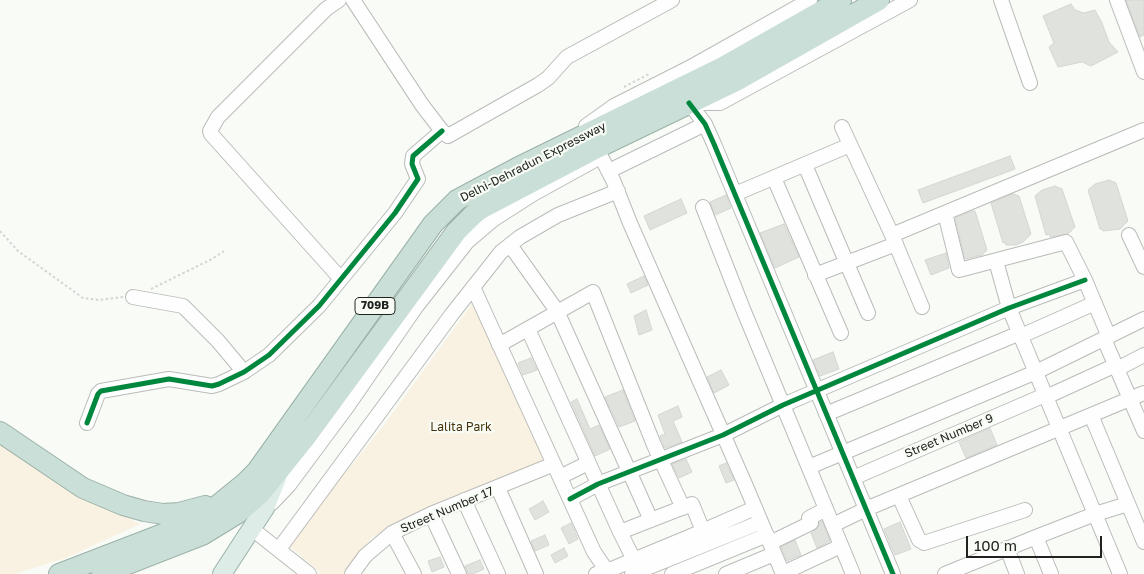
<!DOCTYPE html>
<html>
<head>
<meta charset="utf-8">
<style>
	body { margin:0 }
	#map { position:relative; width:1144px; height:574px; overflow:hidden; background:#f8fbf6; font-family:"Golos Text",sans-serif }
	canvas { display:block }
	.scale { position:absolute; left:966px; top:536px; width:136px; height:22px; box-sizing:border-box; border:2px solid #212220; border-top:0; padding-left:6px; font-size:15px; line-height:18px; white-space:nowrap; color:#212220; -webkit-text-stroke:4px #f7fcf5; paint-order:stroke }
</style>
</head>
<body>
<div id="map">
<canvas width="1144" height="574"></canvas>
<div class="scale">100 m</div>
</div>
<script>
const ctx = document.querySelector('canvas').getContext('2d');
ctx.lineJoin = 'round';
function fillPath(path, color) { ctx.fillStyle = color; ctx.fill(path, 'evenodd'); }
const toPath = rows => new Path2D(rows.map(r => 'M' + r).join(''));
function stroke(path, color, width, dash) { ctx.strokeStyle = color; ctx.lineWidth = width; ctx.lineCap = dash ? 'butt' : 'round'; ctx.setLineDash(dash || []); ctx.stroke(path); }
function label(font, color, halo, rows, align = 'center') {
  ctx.font = font + ' "Golos Text",sans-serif'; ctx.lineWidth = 4.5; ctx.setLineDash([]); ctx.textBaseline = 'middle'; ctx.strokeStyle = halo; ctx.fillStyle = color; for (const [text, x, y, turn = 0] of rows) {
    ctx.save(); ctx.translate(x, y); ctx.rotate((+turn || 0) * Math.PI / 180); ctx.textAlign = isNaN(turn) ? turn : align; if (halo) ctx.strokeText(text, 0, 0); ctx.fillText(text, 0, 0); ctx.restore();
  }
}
fillPath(toPath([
	[472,304,547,459,424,511,371,538,344,574,322,574,287,544,381,429],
	[0,438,109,508,140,524,66,558,14,574,0,574]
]), '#f9f1e1');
const building = toPath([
	[1126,0,1144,0,1144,35,1140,37,1126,0],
	[1071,4,1075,10,1084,13,1095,10,1102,23,1109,42,1118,52,1091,66,1082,62,1058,67,1049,47,1054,43,1043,16,1071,4],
	[1010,156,1015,169,923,203,918,190,1010,156],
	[1109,180,1116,183,1128,221,1120,229,1103,231,1102,229,1100,229,1088,190,1095,184,1109,180],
	[1055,186,1062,189,1075,227,1068,234,1050,237,1049,234,1046,235,1035,196,1042,190,1055,186],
	[1013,194,1019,196,1031,234,1023,242,1016,245,1006,245,1005,242,1003,243,991,203,1013,194],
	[726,195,731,208,715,215,710,202,726,195],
	[681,199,687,213,650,230,644,216,681,199],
	[973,211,975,211,987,250,982,255,965,259,955,218,973,211],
	[784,224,799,257,775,268,760,233,784,224],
	[946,253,949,268,931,275,925,260,946,253],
	[644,276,648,285,631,293,627,284,644,276],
	[646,310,652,330,639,335,634,316,646,310],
	[833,352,839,369,820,376,813,360,833,352],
	[531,358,537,370,523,375,518,363,531,358],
	[721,370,729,385,714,393,707,377,721,370],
	[623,390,635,421,619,427,605,397,623,390],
	[577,399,590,429,599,425,610,449,595,456,571,402,577,399],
	[678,406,682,417,673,421,682,442,665,448,660,436,665,434,658,415,678,406],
	[990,428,997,445,966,458,959,442,990,428],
	[686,459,692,472,679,478,672,464,686,459],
	[726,463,734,480,726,483,719,466,726,463],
	[543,501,549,512,535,520,529,509,543,501],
	[822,521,830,541,817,548,811,533,818,528,820,522,822,521],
	[900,522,911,549,895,555,884,529,900,522],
	[571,523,578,539,569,544,561,528,571,523],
	[545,535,549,545,535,551,531,541,545,535],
	[795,540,801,555,787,561,781,547,795,540],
	[564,548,568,556,555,563,551,555,564,548],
	[440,557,444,567,432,572,428,561,440,557],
	[480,560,484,569,473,574,468,574,465,566,480,560]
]);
fillPath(building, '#e0e2de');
stroke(building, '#d4d6d2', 1);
const minor = toPath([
	[339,0,326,9,218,117,210,131,211,134,341,279],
	[353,0,422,105,442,131,448,136,538,85,548,78,567,57,672,0],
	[1001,0,1030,83],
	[1117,0,1144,72],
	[689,103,705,124,714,144,893,574],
	[695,103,720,103,910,0],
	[586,126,614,106,689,68,810,0],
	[842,127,892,235,922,307],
	[597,149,613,180,630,223,745,484,783,574],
	[805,165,868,313],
	[609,171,705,124],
	[774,178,841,333],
	[735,194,850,145],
	[703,207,743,309,853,574],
	[945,213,959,270,1066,242,1085,280,1109,337],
	[892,235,1144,130],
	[1129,235,1144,267],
	[510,245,557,311,651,520],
	[996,261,1009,308,1120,574],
	[815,275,896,244],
	[473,287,594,552,607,571],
	[133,297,183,306,218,341,244,372],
	[528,329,620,532,641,574],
	[1021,336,1095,303],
	[1104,339,1144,431],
	[499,345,593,292,654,445,683,508],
	[1117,369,1144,355],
	[1046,397,1116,365],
	[826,414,1020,333],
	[1091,415,1144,542],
	[87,423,98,394,101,391,169,379,212,386,219,384,244,372,269,355,319,306,395,213,418,179,412,164,413,156,442,131],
	[809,467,1036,372,1144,319],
	[560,477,588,463],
	[853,478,1045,395],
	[498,488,536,574],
	[899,496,919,540,924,543,1025,510],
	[570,499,598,484,723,435,783,405,1009,308,1085,280],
	[464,500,498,574],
	[265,508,273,502,289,485,347,407,416,307,467,242,494,219,533,194,600,157],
	[431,514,459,574],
	[833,525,866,509,1144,393],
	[251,528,309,574],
	[620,532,692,504,703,531],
	[392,533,414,574],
	[1036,537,1051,574],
	[770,543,811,523,809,518,826,509],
	[1007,548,1017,574],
	[279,549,452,314,501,252,520,237,558,215,618,191],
	[783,573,841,546],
	[352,574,365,556,392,533,431,514,554,464],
	[596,574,607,571,689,537,755,508],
	[632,574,761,522],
	[672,574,767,535],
	[726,574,774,554],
	[945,574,1036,537,1095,514,1128,504]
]);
const major = toPath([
	[222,574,265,508,277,478]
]);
const highway = toPath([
	[0,432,83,488,123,505,144,511,163,514,179,513,205,506],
	[59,574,181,527,218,505,245,483,257,471,433,224,457,200,517,168,723,67,841,0],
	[102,574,202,535,238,513,260,494,305,438,456,232,477,211,597,148,736,81,879,0]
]);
stroke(minor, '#babcb9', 16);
stroke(major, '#9bb1a8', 20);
stroke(highway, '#9bb1a8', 22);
stroke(toPath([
	[624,87,649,74],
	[0,231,18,251,83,298,99,300,123,297],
	[151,289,212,259,224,251]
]), '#d4d5d4', 2, [2.5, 2.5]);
stroke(minor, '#fefefe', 14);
stroke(major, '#deece7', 18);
stroke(highway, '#cadfd7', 20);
stroke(toPath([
	[689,103,705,124,714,144,893,574],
	[87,423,98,394,101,391,169,379,212,386,219,384,244,372,269,355,319,306,395,213,418,179,412,164,413,156,442,131],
	[570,499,598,484,723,435,783,405,1009,308,1085,280]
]), '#00873e', 5);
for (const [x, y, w] of [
	[375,306,40]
]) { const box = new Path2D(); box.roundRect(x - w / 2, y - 8.5, w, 17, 4); ctx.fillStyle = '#f7fcf5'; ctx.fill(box); stroke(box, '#212220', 1); }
label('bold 11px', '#212220', null, [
	["709B",375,306]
]);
label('12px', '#212220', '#f7fcf5', [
	["Delhi-Dehradun Expressway",533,162,-27],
	["Street Number 9",949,436,-23],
	["Street Number 17",447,510,-23]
]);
label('12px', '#47320c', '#f7fcf5', [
	["Lalita Park",461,427]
]);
</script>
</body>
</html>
